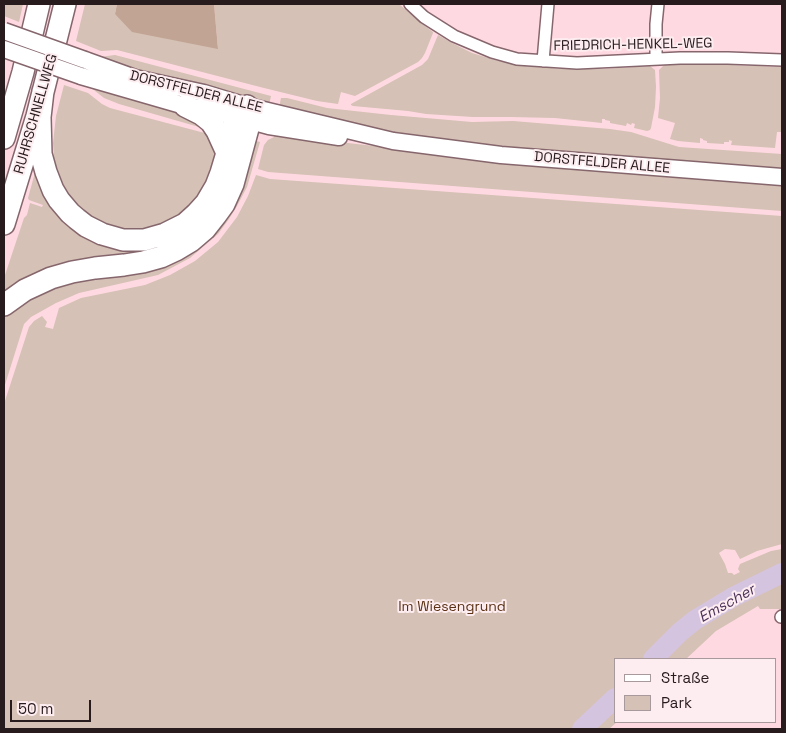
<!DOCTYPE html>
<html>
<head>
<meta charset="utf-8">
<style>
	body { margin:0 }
	#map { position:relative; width:786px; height:733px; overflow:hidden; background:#ffd9e1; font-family:"Space Grotesk",sans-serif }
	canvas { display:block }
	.frame { position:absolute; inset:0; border:5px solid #281b1e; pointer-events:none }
	.legend { position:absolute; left:614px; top:658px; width:162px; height:65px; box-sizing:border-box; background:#fdedf0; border:1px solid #a8999c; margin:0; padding:6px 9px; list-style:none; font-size:15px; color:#281b1e }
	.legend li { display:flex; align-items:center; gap:10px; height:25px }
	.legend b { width:25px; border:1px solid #a8999c }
	.scale { position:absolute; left:10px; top:700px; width:81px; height:22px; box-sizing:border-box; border:2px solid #281b1e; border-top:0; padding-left:6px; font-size:15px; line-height:18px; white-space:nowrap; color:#281b1e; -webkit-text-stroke:4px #fdedf0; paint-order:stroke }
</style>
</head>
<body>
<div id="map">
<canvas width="786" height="733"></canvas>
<div class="frame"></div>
<ul class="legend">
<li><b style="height:6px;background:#fff"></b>Straße</li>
<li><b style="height:14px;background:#d5c1b5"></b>Park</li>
</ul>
<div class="scale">50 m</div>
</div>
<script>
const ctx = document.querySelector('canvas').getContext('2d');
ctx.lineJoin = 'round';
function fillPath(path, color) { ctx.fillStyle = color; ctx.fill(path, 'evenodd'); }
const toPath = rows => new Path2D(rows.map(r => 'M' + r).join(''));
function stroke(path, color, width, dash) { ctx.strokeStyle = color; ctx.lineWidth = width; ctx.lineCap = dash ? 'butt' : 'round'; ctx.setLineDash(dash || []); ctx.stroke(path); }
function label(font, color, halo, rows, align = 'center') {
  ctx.font = font + ' "Space Grotesk",sans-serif'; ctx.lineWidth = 4; ctx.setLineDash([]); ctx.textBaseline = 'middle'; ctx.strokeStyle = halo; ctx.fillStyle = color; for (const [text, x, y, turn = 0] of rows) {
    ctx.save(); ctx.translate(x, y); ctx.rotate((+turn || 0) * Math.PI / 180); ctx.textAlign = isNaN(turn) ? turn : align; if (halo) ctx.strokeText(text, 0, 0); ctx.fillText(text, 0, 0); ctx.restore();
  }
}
fillPath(toPath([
	[4,4,23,4,19,22,4,16],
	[85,4,117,4,115,14,218,48,214,4,399,4,421,23,433,32,433,33,425,53,422,58,418,62,355,96,341,92,338,104,317,101,264,88,117,50,101,51,76,41],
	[438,35,452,43,472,53,498,61,525,65,560,69,603,69,650,66,655,70,656,87,655,107,651,128,650,130,647,131,634,128,635,124,632,123,631,125,627,123,626,126,610,123,610,121,605,120,605,119,602,119,602,123,555,118,510,117,473,117,426,114,408,111,353,106,351,105,351,104,422,65,428,59],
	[115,55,271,96,269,105,192,86,119,65,99,57],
	[707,64,782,67,782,132,777,132,775,148,731,145,732,141,729,140,729,142,724,142,724,144,707,143,707,141,703,140,703,139,700,138,700,143,678,141,670,139,675,123,658,118,660,98,659,70,664,65],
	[64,85,88,93,102,104,110,108,216,136,220,150,196,207,157,232,115,233,73,209,55,172,53,143,56,116],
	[90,87,191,115,206,127,199,127,119,104,104,98],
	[281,98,287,98,327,108,391,115,472,122,513,121,610,129,631,132,679,147,782,154,782,171,561,155,422,137,334,121,279,108],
	[274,132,313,139,374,146,555,166,782,183,782,211,268,172,258,169,264,145,268,140,274,137],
	[253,140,260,142,247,187,237,206,229,219,218,234,190,258,158,275,79,293,56,303,31,317,24,324,4,388,4,315,45,286,148,266],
	[36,169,77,227,183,239,4,298,4,278,24,218,27,215,30,203,42,207,43,205,29,200,28,198],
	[256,175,270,179,782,216,782,544,757,551,740,559,735,550,725,549,719,553,725,564,728,573,732,573,734,575,740,572,738,569,740,564,771,551,782,549,782,609,760,609,758,606,716,631,686,659,615,659,615,722,617,722,609,729,4,729,4,404,29,327,34,321,42,316,47,322,45,327,53,329,59,308,81,298,145,285,170,275,195,261,218,242,237,217,248,196]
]), '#d5c1b5');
fillPath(toPath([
	[117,4,214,4,218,49,132,32,115,14]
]), '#c1a493');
stroke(toPath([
	[653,659,680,632,695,620,733,597,782,573],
	[582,729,615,698]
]), '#d5c4e0', 20);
const street = toPath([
	[410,4,424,17,454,36,492,52,517,59,577,63,680,58,728,58,782,60],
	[656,59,656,24,658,4],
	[543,61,548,4],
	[781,617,782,616]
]);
const secondary = toPath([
	[85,60,135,78,204,93,247,106,393,141,501,155,782,177],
	[81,76,185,106,210,110,269,126,339,137]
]);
const highway = toPath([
	[43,91,40,117,41,154,46,172,53,190,59,200,70,213,77,219,86,226,102,234,123,240,144,240,165,234,185,224,196,214,206,203,216,186,221,173,227,153,217,131,211,122,201,114,185,106],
	[4,138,23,72,39,4],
	[227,153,236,117,247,106],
	[4,224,37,116,65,4],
	[4,305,25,290,51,278,72,272,95,268,124,265,143,262,161,257,176,250,191,241,205,229,216,215,224,204,233,184,250,121,247,106]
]);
stroke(street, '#86666d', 14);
stroke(secondary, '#86666d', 19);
stroke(highway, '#86666d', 24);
stroke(street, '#fff', 11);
stroke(secondary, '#fff', 16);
stroke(highway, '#fff', 21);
const secondaryBridge = toPath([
	[4,31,85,60],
	[4,49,81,76]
]);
stroke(secondaryBridge, '#86666d', 19, []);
stroke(secondaryBridge, '#fff', 16);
label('14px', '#281b1e', '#fdedf0', [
	["FRIEDRICH-HENKEL-WEG",633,45,-1],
	["DORSTFELDER ALLEE",196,92,14],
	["RUHRSCHNELLWEG",36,114,-74],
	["DORSTFELDER ALLEE",602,163,5]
]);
label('14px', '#5a3114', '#fdedf0', [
	["Im Wiesengrund",452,607]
]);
label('italic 15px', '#4b3159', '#fdedf0', [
	["Emscher",727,604,-29]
]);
</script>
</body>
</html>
